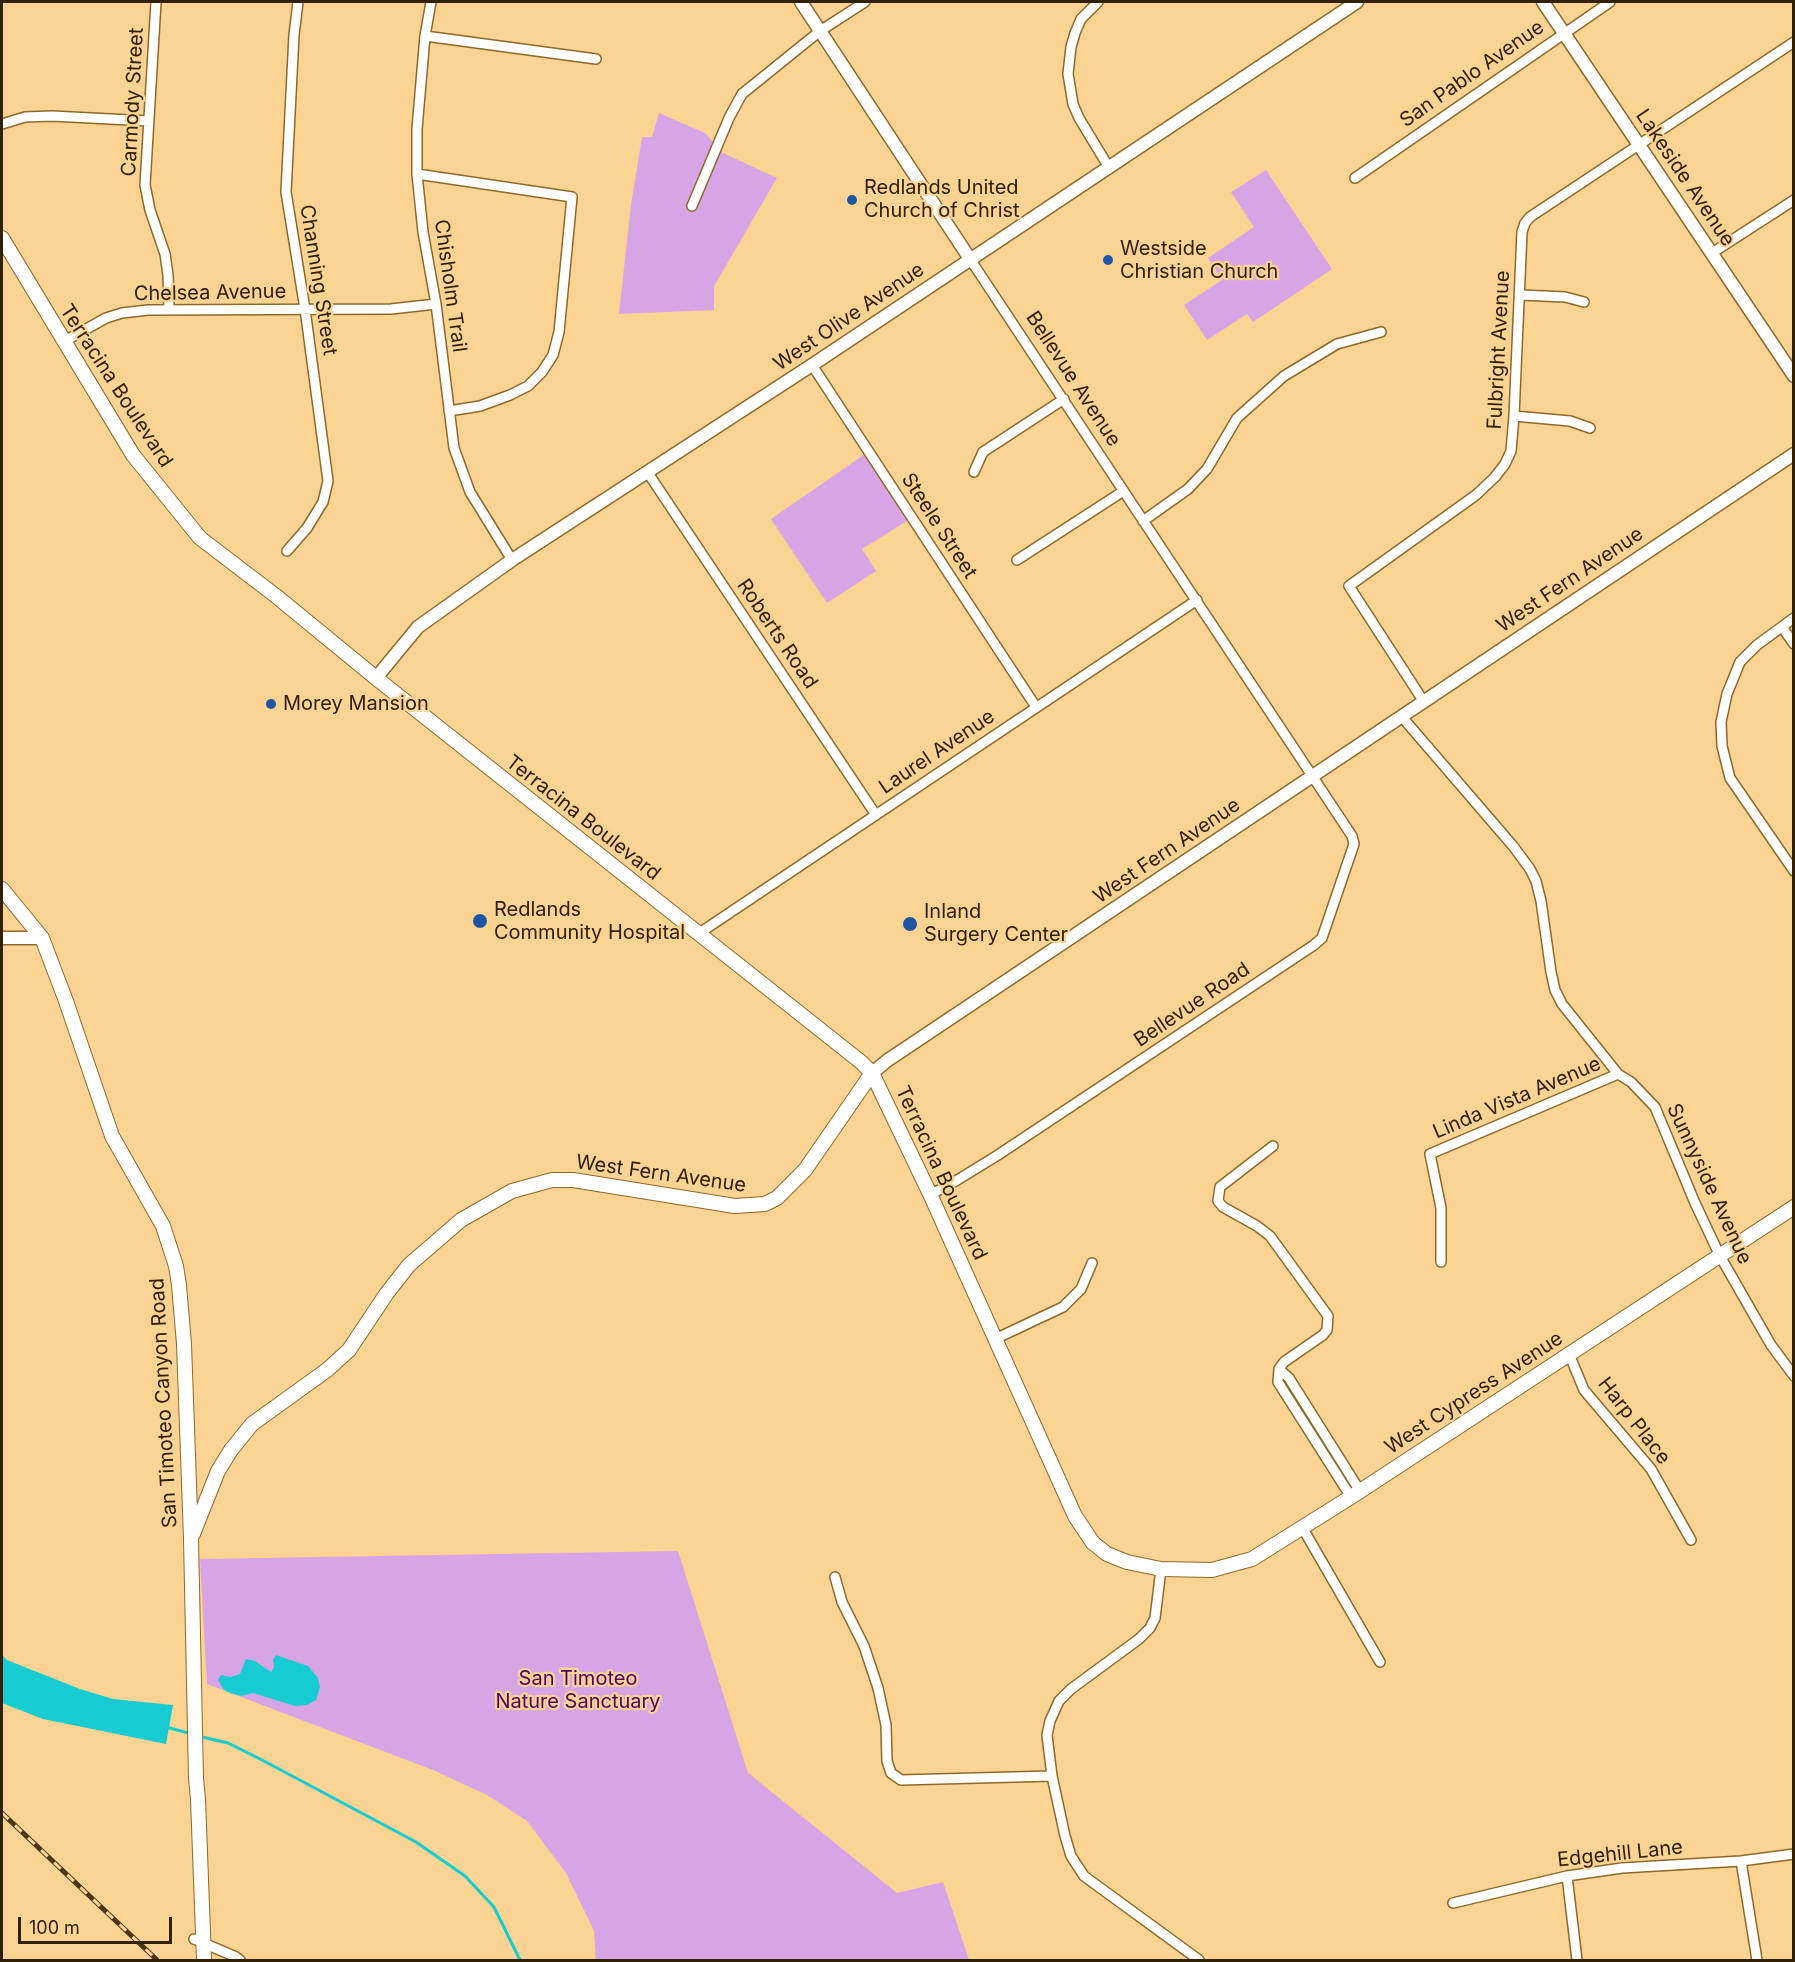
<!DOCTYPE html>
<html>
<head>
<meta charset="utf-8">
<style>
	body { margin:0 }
	#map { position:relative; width:1795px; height:1962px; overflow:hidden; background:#fbd392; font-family:Inter,sans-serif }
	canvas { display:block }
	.frame { position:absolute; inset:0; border:3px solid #302005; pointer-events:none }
	.scale { position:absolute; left:18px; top:1917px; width:154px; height:27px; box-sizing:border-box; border:3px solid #302005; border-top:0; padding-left:8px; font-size:18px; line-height:21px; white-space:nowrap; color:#302005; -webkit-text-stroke:4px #fbd392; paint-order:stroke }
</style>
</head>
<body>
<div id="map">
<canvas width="1795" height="1962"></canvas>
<div class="frame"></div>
<div class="scale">100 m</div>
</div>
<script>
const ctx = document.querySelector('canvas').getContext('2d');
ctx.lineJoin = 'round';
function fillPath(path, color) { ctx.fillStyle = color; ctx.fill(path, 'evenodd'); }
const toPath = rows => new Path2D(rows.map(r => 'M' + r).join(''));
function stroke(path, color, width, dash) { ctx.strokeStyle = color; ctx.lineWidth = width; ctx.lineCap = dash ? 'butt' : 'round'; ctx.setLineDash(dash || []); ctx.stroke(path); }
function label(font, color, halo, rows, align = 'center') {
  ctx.font = font + ' Inter,sans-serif'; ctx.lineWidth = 4.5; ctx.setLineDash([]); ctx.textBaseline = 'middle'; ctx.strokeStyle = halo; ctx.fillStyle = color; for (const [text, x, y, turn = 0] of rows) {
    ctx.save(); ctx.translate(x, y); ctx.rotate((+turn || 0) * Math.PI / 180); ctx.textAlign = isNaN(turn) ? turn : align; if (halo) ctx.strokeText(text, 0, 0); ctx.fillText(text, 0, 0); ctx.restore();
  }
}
fillPath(toPath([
	[659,113,705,133,723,153,777,178,714,286,714,310,619,314,631,204,642,137,652,137],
	[1266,170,1332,269,1253,322,1247,314,1207,340,1184,305,1222,280,1208,258,1254,227,1231,192],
	[865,454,907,521,862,549,876,571,827,603,771,519],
	[678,1551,748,1773,897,1893,943,1882,969,1960,596,1960,594,1931,566,1873,527,1821,487,1795,433,1770,207,1684,200,1559]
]), '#d7a5e5');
fillPath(toPath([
	[2,1655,7,1660,80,1689,113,1699,173,1705,166,1744,43,1719,2,1703],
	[276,1655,308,1666,318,1678,320,1687,316,1700,307,1705,295,1706,253,1693,241,1696,230,1693,224,1690,218,1680,221,1675,231,1677,240,1674,246,1659,255,1661,271,1672,274,1667,273,1660]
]), '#16ccd2');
stroke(toPath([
	[166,1727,192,1734],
	[198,1736,228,1743,264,1761,416,1842,465,1876,494,1907,520,1960]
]), '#16ccd2', 3);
const minor = toPath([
	[156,2,145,185,150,210,165,254,168,275,169,310],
	[431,2,425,36,417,129,417,174,423,232,436,304,454,448,470,492,512,560],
	[1098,2,1081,19,1075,33,1071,47,1068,74,1073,104,1079,118,1108,166],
	[425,36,596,59],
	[2,124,25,117,52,116,149,121],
	[417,174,572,197,559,332,553,355,542,372,528,386,510,395,480,406,449,411],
	[1355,178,1610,2],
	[692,206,729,118,742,94,820,31,865,2],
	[1712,253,1794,200],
	[1521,295,1565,297,1584,302],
	[63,342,106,318,122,313,148,310,391,309,436,304],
	[812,365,1036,707],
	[1514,416,1570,421,1590,428],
	[974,472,983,452,1064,399],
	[648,473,876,815],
	[1143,521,1188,489,1207,469,1237,418,1284,376,1337,344,1381,332],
	[287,551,307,528,323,502,328,481,305,309,286,192,294,35,298,2],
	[1017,560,1122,492],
	[1794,618,1757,645,1740,662,1727,694,1721,722,1722,746,1730,778,1794,871],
	[1782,627,1794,644],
	[1424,702,1349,586,1476,495,1495,477,1505,464,1511,451,1514,416,1522,232,1525,223,1530,217,1794,42],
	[1402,717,1513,846,1530,869,1536,881,1541,901,1551,972,1555,990,1562,1004,1618,1074,1631,1082,1655,1107,1695,1203,1720,1256,1771,1345,1794,1376],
	[698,934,1197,600],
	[1273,1146,1220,1187,1218,1201,1223,1207,1257,1226,1270,1236,1328,1316,1327,1330,1323,1335,1284,1362,1279,1369,1278,1382,1351,1497],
	[930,1194,946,1187,998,1155,1314,945,1322,938,1354,844,1352,836,970,259],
	[1441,1262,1441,1208,1430,1154,1618,1074],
	[995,1339,1063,1307,1081,1289,1092,1263],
	[1569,1354,1584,1390,1651,1469,1691,1540],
	[1279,1369,1289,1378,1360,1491],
	[1302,1527,1380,1662],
	[1161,1569,1155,1618,1150,1628,1139,1639,1071,1689,1059,1701,1050,1721,1047,1735,1052,1776,1065,1836,1071,1856,1084,1876,1199,1960],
	[835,1577,842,1602,864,1646,878,1688,886,1725,887,1761,891,1773,901,1780,1052,1776],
	[1741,1861,1757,1960],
	[1567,1876,1577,1960],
	[1453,1903,1567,1876,1622,1868,1741,1861,1794,1854],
	[194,1939,236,1957,240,1960]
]);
const tertiary = toPath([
	[801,2,970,259],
	[1543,2,1794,376],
	[376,678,418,627,512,560,812,365,1357,2],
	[2,938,42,938],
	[872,1073,888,1060,1794,454]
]);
const secondary = toPath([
	[2,238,133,455,200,538,276,596,376,678,861,1062,872,1073,930,1194,1075,1516,1093,1543,1107,1554,1127,1562,1161,1569,1212,1570,1252,1559,1351,1497,1794,1207],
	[2,889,42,938,66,1001,112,1136,163,1226,176,1266,179,1285,184,1344,191,1539,196,1778,198,1799,204,1960],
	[193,1534,218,1471,231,1450,252,1424,327,1370,349,1350,387,1293,409,1265,461,1220,512,1191,552,1180,573,1180,735,1206,765,1204,777,1198,805,1170,872,1073]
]);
stroke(minor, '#8e6928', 12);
stroke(tertiary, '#8e6928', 15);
stroke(secondary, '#8e6928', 16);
stroke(minor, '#fff', 9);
stroke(tertiary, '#fff', 12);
stroke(secondary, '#fff', 14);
const rail = toPath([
	[2,1813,157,1960]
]);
stroke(rail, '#4a3717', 5);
stroke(rail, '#fbd392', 3, [9]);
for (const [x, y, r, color] of [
	[852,200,6,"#1e55a7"],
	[1108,260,6,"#1e55a7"],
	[271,704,6,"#1e55a7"],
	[480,921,8,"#1e55a7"],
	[910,924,8,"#1e55a7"]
]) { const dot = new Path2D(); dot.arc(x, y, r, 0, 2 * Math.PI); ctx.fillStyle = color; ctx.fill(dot); stroke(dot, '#fbd392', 2); }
label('20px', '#302005', '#fbd392', [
	["San Pablo Avenue",1472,74,-35],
	["Carmody Street",133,102,-87],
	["Lakeside Avenue",1685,178,56],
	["Channing Street",318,280,81],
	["Chisholm Trail",450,286,82],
	["Chelsea Avenue",210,293,-1],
	["West Olive Avenue",849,317,-34],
	["Fulbright Avenue",1499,350,-87],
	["Bellevue Avenue",1073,379,57],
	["Terracina Boulevard",116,386,57],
	["Steele Street",939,526,57],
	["West Fern Avenue",1570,580,-34],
	["Roberts Road",777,634,56],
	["Laurel Avenue",937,752,-34],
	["Terracina Boulevard",583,818,38],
	["West Fern Avenue",1167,851,-34],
	["Bellevue Road",1192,1005,-34],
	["Linda Vista Avenue",1517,1098,-23],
	["Terracina Boulevard",941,1173,65],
	["West Fern Avenue",661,1174,8],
	["Sunnyside Avenue",1709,1184,65],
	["West Cypress Avenue",1474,1393,-33],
	["San Timoteo Canyon Road",164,1403,-93],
	["Harp Place",1634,1421,52],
	["Edgehill Lane",1620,1854,-6]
]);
label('20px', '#302005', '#fbd392', [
	["Redlands United",864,188],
	["Church of Christ",864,211],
	["Westside",1120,249],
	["Christian Church",1120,272],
	["Morey Mansion",283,704],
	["Redlands",494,910],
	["Community Hospital",494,933],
	["Inland",924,912],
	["Surgery Center",924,935]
], 'left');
label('20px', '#540066', '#fbd392', [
	["San Timoteo",578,1679],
	["Nature Sanctuary",578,1702]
]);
</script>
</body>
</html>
